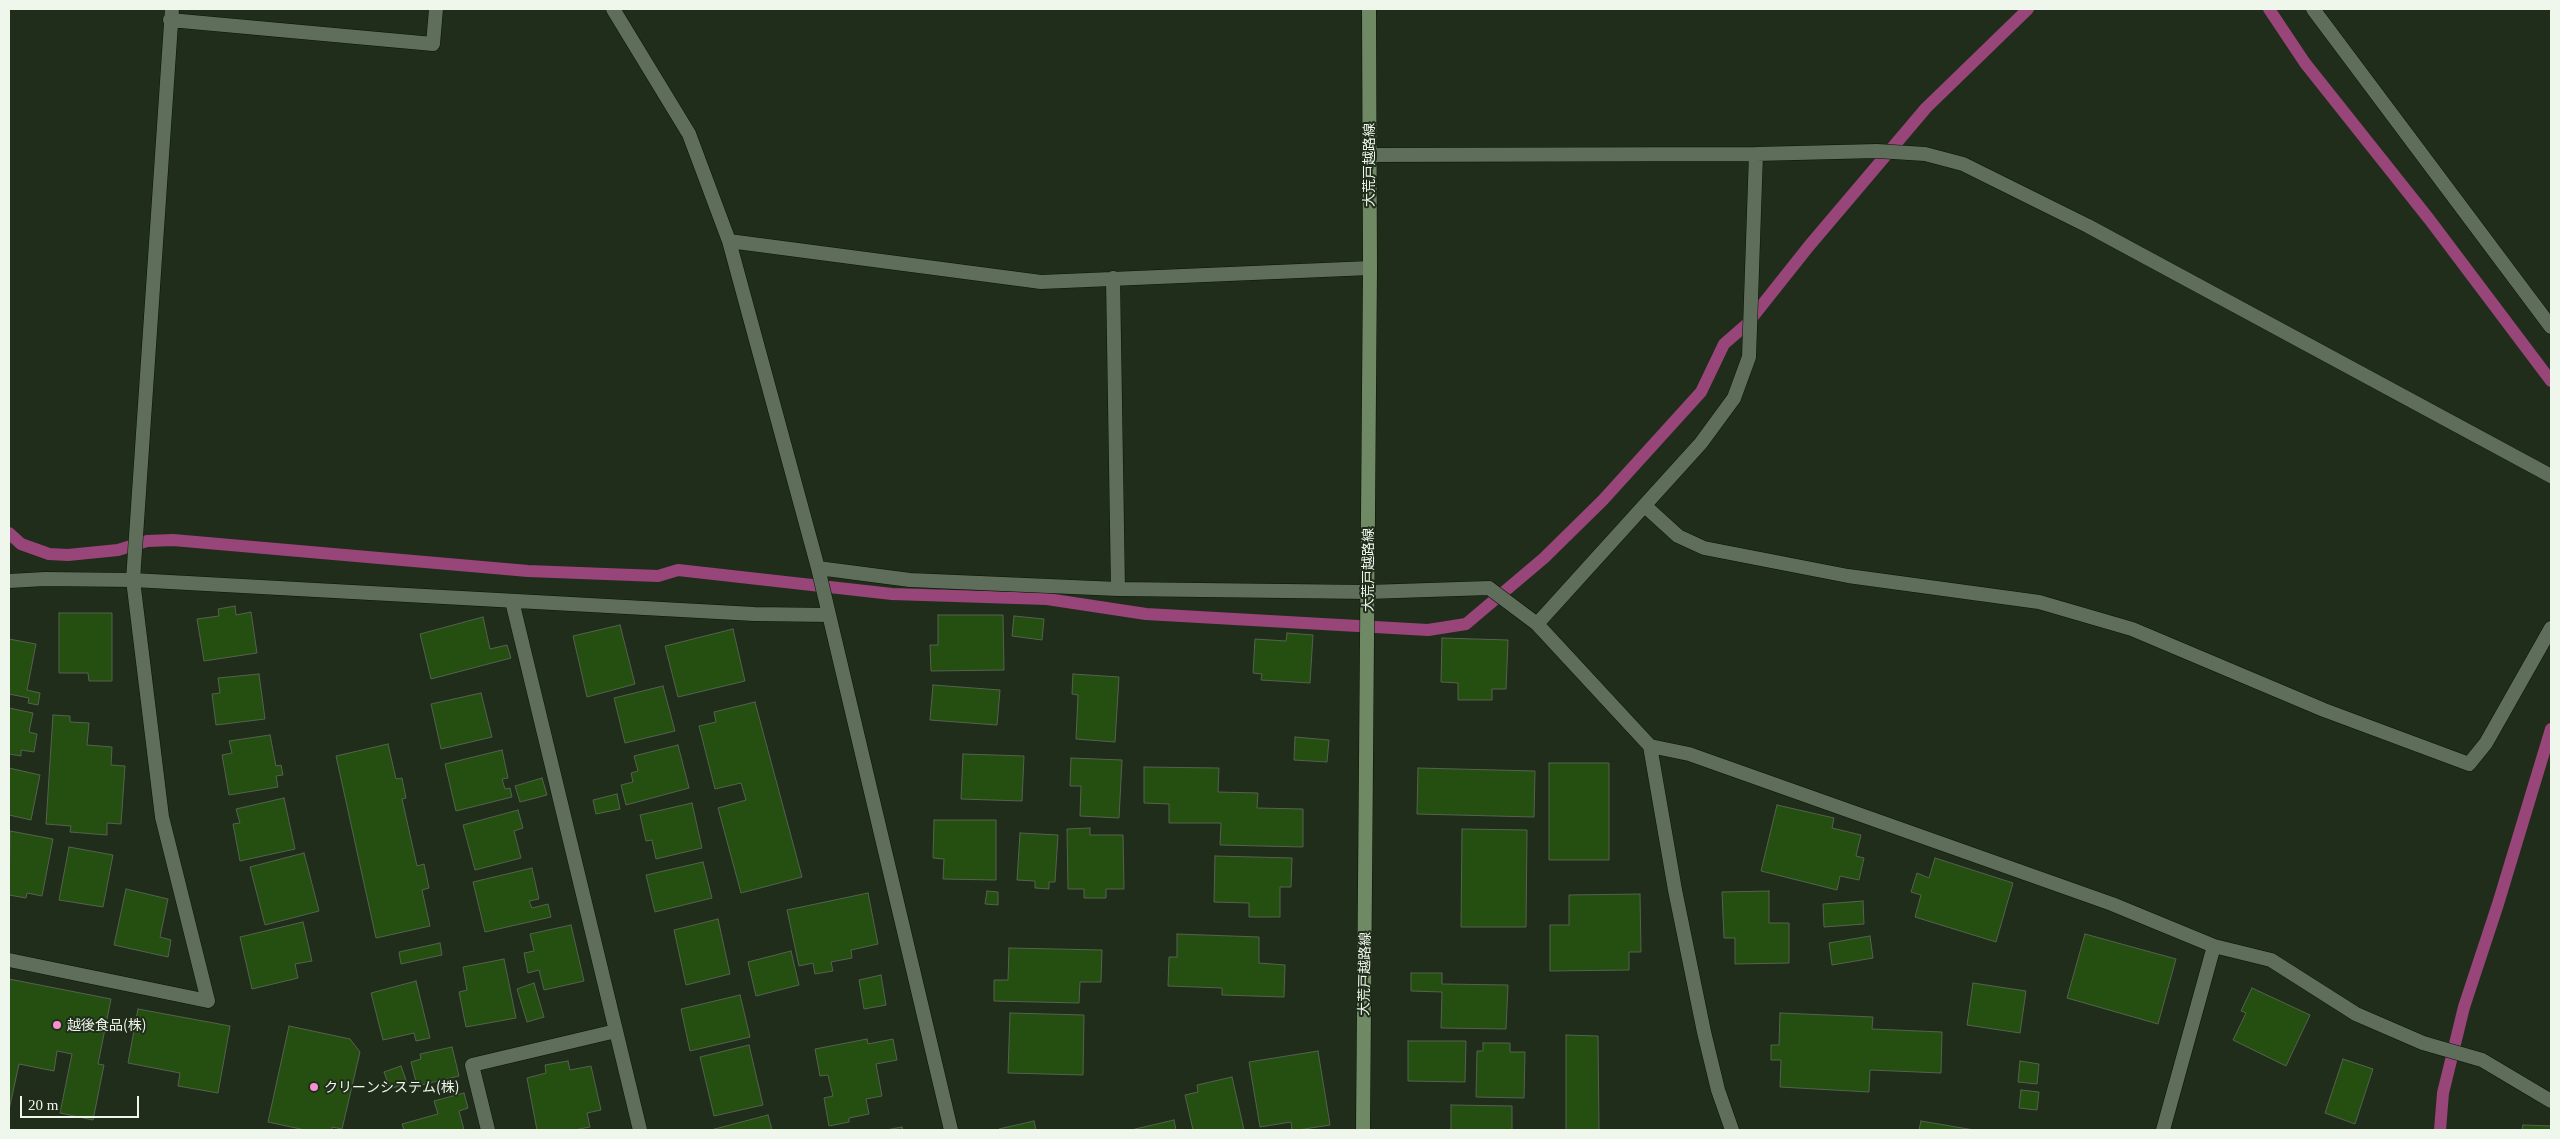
<!DOCTYPE html>
<html>
<head>
<meta charset="utf-8">
<style>
	body { margin:0 }
	#map { position:relative; width:2560px; height:1139px; overflow:hidden; background:#202d1b; font-family:Georgia,serif }
	canvas { display:block }
	.frame { position:absolute; inset:0; border:10px solid #eff7ec; pointer-events:none }
	.scale { position:absolute; left:20px; top:1096px; width:119px; height:22px; box-sizing:border-box; border:2px solid #eff7ec; border-top:0; padding-left:6px; font-size:15px; line-height:18px; white-space:nowrap; color:#eff7ec; -webkit-text-stroke:4px #202d1b; paint-order:stroke }
</style>
</head>
<body>
<div id="map">
<canvas width="2560" height="1139"></canvas>
<div class="frame"></div>
<div class="scale">20 m</div>
</div>
<script>
const ctx = document.querySelector('canvas').getContext('2d');
ctx.lineJoin = 'round';
const toPath = rows => new Path2D(rows.map(r => 'M' + r).join(''));
function stroke(path, color, width, dash) { ctx.strokeStyle = color; ctx.lineWidth = width; ctx.lineCap = dash ? 'butt' : 'round'; ctx.setLineDash(dash || []); ctx.stroke(path); }
function fillPath(path, color) { ctx.fillStyle = color; ctx.fill(path, 'evenodd'); }
function label(font, color, halo, rows, align = 'center') {
  ctx.font = font + ' Georgia,"Noto Sans JP",serif'; ctx.lineWidth = 4; ctx.setLineDash([]); ctx.textBaseline = 'middle'; ctx.strokeStyle = halo; ctx.fillStyle = color; for (const [text, x, y, turn = 0] of rows) {
    ctx.save(); ctx.translate(x, y); ctx.rotate((+turn || 0) * Math.PI / 180); ctx.textAlign = isNaN(turn) ? turn : align; if (halo) ctx.strokeText(text, 0, 0); ctx.fillText(text, 0, 0); ctx.restore();
  }
}
stroke(toPath([
	[2269,9,2305,63,2429,219,2551,381],
	[9,533,21,544,49,554,68,555,118,550,147,541,173,540,528,571,658,576,678,570,892,594,1047,599,1146,614,1428,630,1466,624,1544,558,1603,500,1701,392,1724,344,1747,324,1809,246,1926,108,2028,9],
	[2440,1130,2443,1093,2464,1007,2498,904,2551,729]
]), '#984579', 12);
const building = toPath([
	[235,606,236,615,251,612,257,653,204,661,197,619,219,616,218,609,235,606],
	[59,613,112,613,112,681,89,681,88,673,59,673,59,613],
	[938,615,1003,615,1004,670,931,671,930,645,938,645,938,615],
	[1014,616,1044,619,1042,640,1012,636,1014,616],
	[483,617,490,649,507,645,511,658,431,679,420,634,483,617],
	[620,625,635,684,587,697,573,636,620,625],
	[733,629,745,681,678,697,665,646,733,629],
	[1287,633,1313,635,1310,683,1261,680,1262,674,1253,673,1255,639,1286,641,1287,633],
	[1442,638,1508,640,1506,689,1492,689,1492,700,1458,700,1458,683,1441,682,1442,638],
	[9,639,36,644,27,690,40,693,38,705,28,703,29,698,9,694,9,639],
	[259,674,265,719,216,725,212,694,220,693,218,678,259,674],
	[1073,674,1119,677,1115,742,1076,739,1078,695,1072,694,1073,674],
	[933,685,1000,690,997,725,930,720,933,685],
	[663,686,675,731,625,743,614,698,663,686],
	[481,693,492,737,441,749,431,704,481,693],
	[755,702,802,877,741,893,718,808,746,800,741,783,715,789,699,726,716,722,714,712,755,702],
	[9,708,33,713,29,732,37,734,34,752,21,750,21,756,9,754,9,708],
	[53,715,70,716,70,722,89,723,87,745,112,747,111,765,125,766,121,824,107,823,107,835,70,832,71,826,46,824,53,715],
	[270,735,276,766,281,765,283,775,276,776,278,787,229,795,222,755,232,753,229,741,270,735],
	[1295,737,1329,740,1327,762,1294,760,1295,737],
	[388,744,396,779,402,778,406,798,402,799,417,866,424,864,429,888,422,890,430,926,376,938,336,756,388,744],
	[678,745,689,788,626,805,621,785,633,782,631,773,638,771,634,756,678,745],
	[502,750,508,778,502,779,505,789,510,788,512,797,456,811,445,764,502,750],
	[963,754,1024,756,1022,801,961,799,963,754],
	[1071,758,1122,760,1119,818,1080,816,1081,786,1070,786,1071,758],
	[1549,763,1609,763,1609,860,1549,860,1549,763],
	[1144,767,1219,768,1218,792,1258,793,1257,808,1303,809,1303,847,1220,845,1221,823,1169,823,1169,804,1144,803,1144,767],
	[9,768,40,775,31,820,9,815,9,768],
	[1418,768,1535,771,1534,817,1417,814,1418,768],
	[542,778,547,795,520,802,515,786,542,778],
	[617,794,620,809,596,814,593,800,617,794],
	[284,798,295,849,240,861,233,824,240,823,236,809,284,798],
	[692,803,702,848,656,859,652,840,646,841,640,815,692,803],
	[1777,805,1834,818,1832,828,1861,835,1856,856,1864,858,1859,880,1840,876,1837,890,1761,871,1777,805],
	[518,810,523,828,514,831,521,858,475,870,463,825,518,810],
	[934,820,996,820,996,880,943,879,944,859,933,858,934,820],
	[1090,828,1090,835,1123,835,1124,889,1106,889,1106,898,1084,898,1084,889,1068,889,1067,829,1090,828],
	[1462,829,1527,830,1526,927,1461,927,1462,829],
	[10,831,53,839,42,896,27,893,26,898,9,895,10,831],
	[1020,833,1058,835,1055,882,1049,882,1049,889,1035,888,1035,881,1017,880,1020,833],
	[69,847,113,855,103,907,59,900,69,847],
	[304,853,319,911,265,925,250,867,304,853],
	[1215,856,1292,858,1291,887,1280,887,1280,917,1249,917,1249,903,1214,902,1215,856],
	[1935,858,2013,883,1996,942,1915,917,1921,895,1911,892,1917,873,1929,878,1935,858],
	[703,862,712,898,655,912,646,875,703,862],
	[532,868,539,899,529,901,532,908,548,904,551,917,485,932,473,882,532,868],
	[126,889,168,899,160,937,171,940,168,957,114,945,126,889],
	[987,891,998,892,998,905,985,904,987,891],
	[1769,891,1769,923,1789,923,1789,963,1735,964,1735,938,1724,938,1722,892,1769,891],
	[868,893,878,944,851,950,852,958,831,962,833,971,815,974,813,963,799,966,787,910,868,893],
	[1640,894,1641,952,1629,952,1629,970,1550,971,1550,925,1569,925,1569,895,1640,894],
	[1863,901,1864,924,1824,927,1823,904,1863,901],
	[718,919,730,974,686,985,674,930,718,919],
	[303,922,312,961,295,964,298,978,252,989,240,937,303,922],
	[571,925,584,981,544,990,539,970,528,973,524,953,534,951,530,934,571,925],
	[1177,934,1259,937,1259,963,1285,965,1284,997,1222,995,1222,988,1168,986,1169,957,1177,957,1177,934],
	[2085,934,2176,959,2158,1024,2067,998,2085,934],
	[1870,936,1873,958,1832,965,1829,943,1870,936],
	[440,943,442,955,401,964,399,952,440,943],
	[1009,948,1102,950,1101,982,1080,982,1079,1003,994,1001,994,980,1008,980,1009,948],
	[791,951,799,985,756,996,748,962,791,951],
	[504,959,516,1018,466,1027,459,992,467,990,463,967,504,959],
	[1411,973,1442,973,1442,984,1508,985,1506,1029,1441,1028,1442,992,1411,991,1411,973],
	[881,975,886,1005,864,1009,859,980,881,975],
	[9,979,111,999,98,1064,104,1065,93,1120,60,1113,72,1054,57,1051,54,1071,19,1064,9,1110,9,979],
	[416,981,430,1038,416,1041,414,1033,383,1040,371,993,416,981],
	[534,983,544,1017,527,1022,517,989,534,983],
	[1973,983,2026,991,2020,1033,1967,1025,1973,983],
	[2252,988,2310,1015,2286,1066,2233,1040,2246,1013,2241,1011,2252,988],
	[740,995,750,1037,690,1051,681,1009,740,995],
	[138,1009,230,1026,218,1093,178,1086,180,1073,128,1063,138,1009],
	[1010,1013,1084,1015,1083,1075,1008,1073,1010,1013],
	[1780,1013,1873,1017,1872,1029,1942,1032,1941,1073,1870,1070,1869,1092,1780,1087,1781,1060,1771,1060,1771,1045,1779,1045,1780,1013],
	[289,1026,350,1039,360,1052,342,1129,332,1127,332,1130,305,1130,268,1122,289,1026],
	[1566,1035,1598,1036,1599,1130,1566,1130,1566,1035],
	[867,1039,868,1044,893,1039,897,1060,876,1064,882,1096,866,1099,869,1114,849,1118,849,1122,829,1126,824,1098,833,1096,828,1075,820,1076,815,1049,867,1039],
	[1408,1041,1466,1041,1465,1082,1408,1081,1408,1041],
	[1483,1043,1510,1043,1510,1052,1525,1052,1524,1098,1476,1097,1477,1051,1483,1051,1483,1043],
	[749,1045,763,1105,714,1116,700,1057,749,1045],
	[452,1047,459,1076,417,1086,411,1062,421,1059,420,1054,452,1047],
	[1318,1051,1330,1125,1298,1130,1292,1130,1291,1122,1260,1127,1249,1062,1318,1051],
	[2343,1059,2373,1069,2355,1124,2325,1113,2343,1059],
	[568,1061,570,1070,591,1066,601,1110,587,1113,590,1127,574,1130,537,1130,527,1078,546,1073,545,1065,568,1061],
	[2020,1061,2039,1064,2037,1084,2018,1082,2020,1061],
	[401,1066,407,1083,390,1089,384,1072,401,1066],
	[1232,1077,1244,1130,1193,1130,1185,1095,1198,1092,1197,1085,1232,1077],
	[2021,1090,2039,1092,2037,1110,2019,1108,2021,1090],
	[464,1093,468,1108,459,1111,464,1130,404,1130,402,1124,438,1114,434,1101,464,1093],
	[1451,1105,1512,1106,1512,1130,1451,1130,1451,1105],
	[768,1115,772,1130,711,1130,768,1115],
	[1174,1120,1176,1130,1131,1130,1174,1120],
	[1034,1121,1036,1130,999,1130,999,1129,1034,1121],
	[1921,1121,1974,1130,1919,1130,1921,1121],
	[2523,1125,2551,1126,2551,1130,2522,1130,2523,1125],
	[902,1127,903,1130,886,1130,902,1127]
]);
fillPath(building, '#254f11');
stroke(building, '#54624f', 1);
const minor = toPath([
	[613,9,689,134,729,241,818,568,951,1130],
	[2313,9,2551,327],
	[170,20,433,44,436,9],
	[1368,155,1756,154,1877,151,1925,154,1963,164,2088,226,2551,476],
	[729,241,1041,282,1370,268],
	[1113,278,1118,589],
	[1645,506,1678,536,1704,548,1848,576,2039,602,2132,629,2324,710,2469,764,2486,743,2551,628],
	[818,568,910,580,1118,589,1368,592,1489,588,1537,624,1650,746,1675,890,1704,1032,1718,1090,1732,1130],
	[9,581,45,579,133,580,754,614,829,615],
	[512,601,640,1130],
	[1537,624,1701,443,1734,398,1749,357,1756,154],
	[1650,746,1689,754,2112,904,2214,946,2271,960,2356,1014,2423,1043,2482,1060,2551,1101],
	[9,960,208,1001,162,817,133,580,172,9],
	[488,1130,472,1065,616,1031],
	[2163,1130,2214,946]
]);
const secondary = toPath([
	[1363,1130,1370,268,1369,9]
]);
stroke(minor, '#091505', 15);
stroke(secondary, '#091505', 15);
stroke(minor, '#5f6e5a', 14);
stroke(secondary, '#6f8965', 14);
for (const [x, y, r, color] of [
	[57,1025,5,"#f790ce"],
	[314,1087,5,"#f790ce"]
]) { const dot = new Path2D(); dot.arc(x, y, r, 0, 2 * Math.PI); ctx.fillStyle = color; ctx.fill(dot); stroke(dot, '#202d1b', 2); }
label('14px', '#eff7ec', '#202d1b', [
	["大荒戸越路線",1369,165,-90],
	["大荒戸越路線",1368,570,-90],
	["大荒戸越路線",1364,974,-89]
]);
label('14px', '#eff7ec', '#202d1b', [
	["越後食品(株)",67,1025],
	["クリーンシステム(株)",324,1087]
], 'left');
</script>
</body>
</html>
